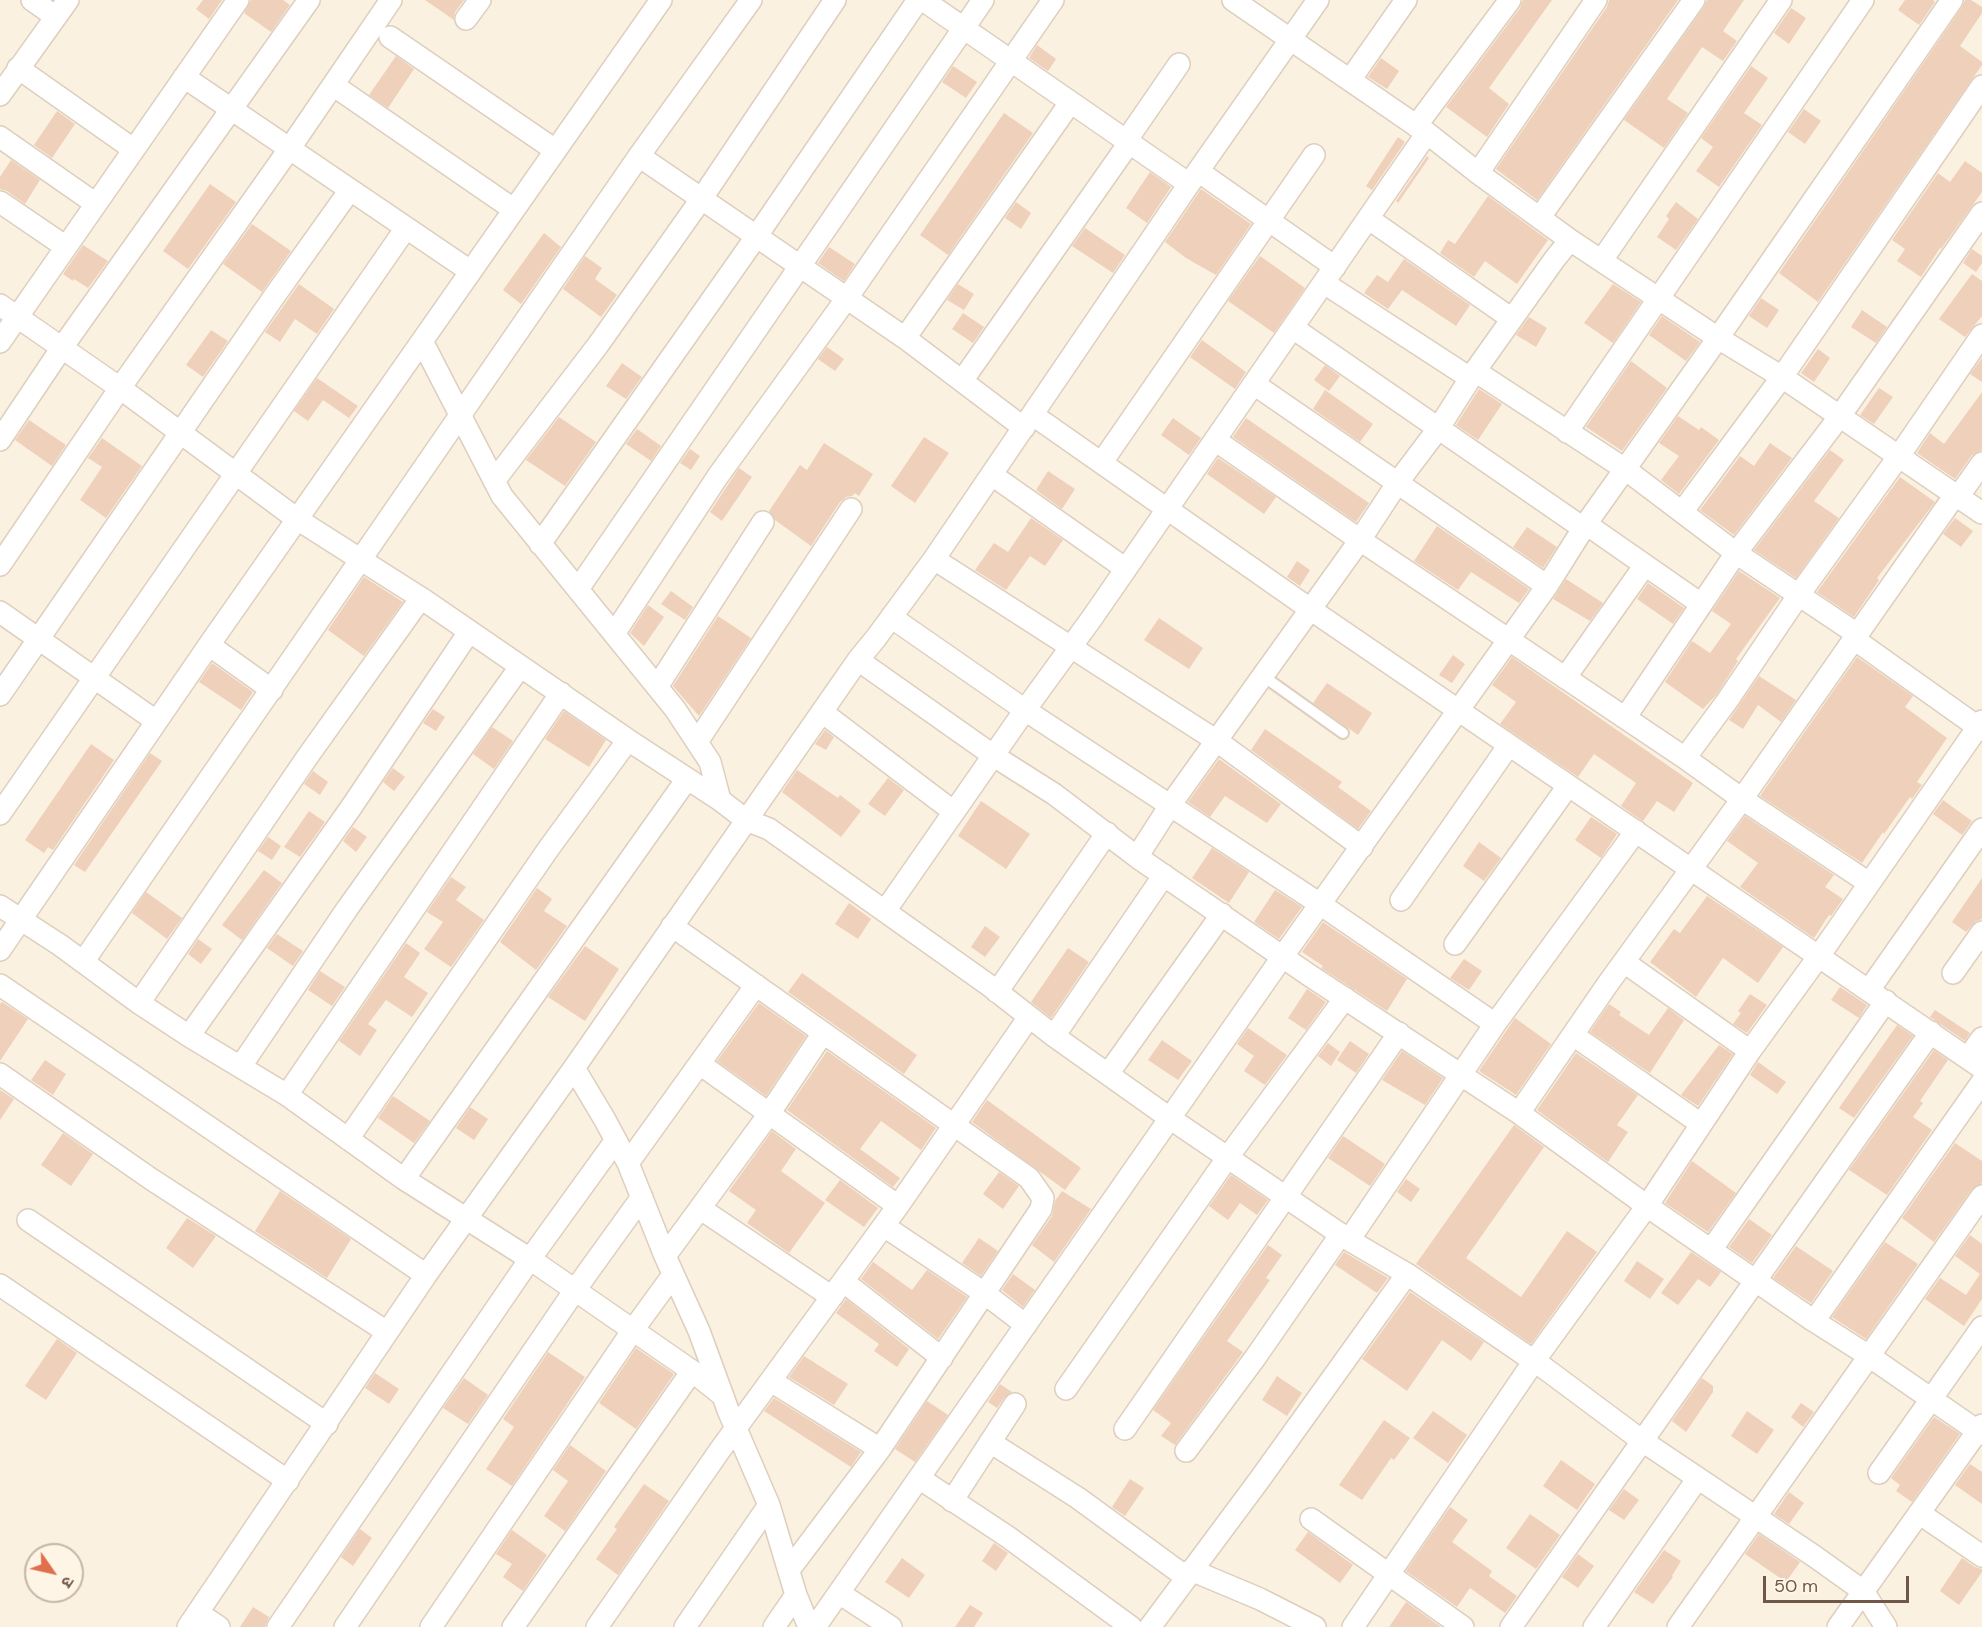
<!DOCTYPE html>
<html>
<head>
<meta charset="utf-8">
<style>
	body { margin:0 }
	#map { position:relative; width:1982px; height:1627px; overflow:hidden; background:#fbf1e1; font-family:"DM Sans","Noto Sans Devanagari",sans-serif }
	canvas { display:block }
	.north { position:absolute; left:24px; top:1543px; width:60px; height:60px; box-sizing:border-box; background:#fef5e7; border:2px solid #c5b6a8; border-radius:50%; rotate:124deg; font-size:16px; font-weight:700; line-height:24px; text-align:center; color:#705849 }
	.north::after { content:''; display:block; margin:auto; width:21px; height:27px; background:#e06f4b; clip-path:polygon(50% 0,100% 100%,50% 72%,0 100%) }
	.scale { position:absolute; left:1763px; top:1576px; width:146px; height:27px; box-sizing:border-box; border:3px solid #705849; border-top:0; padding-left:8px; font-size:18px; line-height:21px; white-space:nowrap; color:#705849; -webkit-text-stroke:4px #fef5e7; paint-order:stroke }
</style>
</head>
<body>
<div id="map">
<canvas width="1982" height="1627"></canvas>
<div class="north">उ</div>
<div class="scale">50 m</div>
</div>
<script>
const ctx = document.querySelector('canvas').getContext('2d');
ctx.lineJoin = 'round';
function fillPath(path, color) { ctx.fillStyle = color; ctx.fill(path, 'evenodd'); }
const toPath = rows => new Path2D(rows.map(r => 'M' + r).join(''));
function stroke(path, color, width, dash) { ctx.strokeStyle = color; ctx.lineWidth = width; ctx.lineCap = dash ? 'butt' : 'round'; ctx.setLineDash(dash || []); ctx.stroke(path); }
fillPath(toPath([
	[203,0,222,0,209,19,196,9],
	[251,0,283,0,290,5,271,32,244,13],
	[425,0,464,0,455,12,454,20],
	[1523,0,1552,0,1489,88,1509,104,1487,137,1446,107,1520,8],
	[1609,0,1678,0,1537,200,1496,169,1607,7],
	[1707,0,1744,0,1723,31,1737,41,1723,61,1702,47,1667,99,1688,113,1664,148,1624,120,1704,7],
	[1905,0,1933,0,1935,2,1919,25,1898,10],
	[1965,0,1971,0,1982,7,1982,13,1960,46,1982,62,1982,65,1818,302,1779,273,1962,7],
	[1791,8,1806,18,1789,44,1774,33],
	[1037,45,1056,59,1048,71,1029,58],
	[396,56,414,69,388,108,369,95],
	[1381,58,1399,71,1387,89,1368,77],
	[953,66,977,82,966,98,942,82],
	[1751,66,1768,78,1744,113,1762,125,1719,187,1696,171,1713,147,1701,138],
	[1804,109,1821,121,1805,144,1788,132],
	[57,111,75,124,52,158,34,145],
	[1004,113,1033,133,948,255,920,235],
	[1398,137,1405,142,1372,190,1366,186],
	[1427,156,1429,158,1398,203,1396,201],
	[11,160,40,180,25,204,7,191,0,189,0,177],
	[1965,161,1982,173,1982,192,1941,249,1940,248,1921,277,1897,261,1905,249,1892,240,1938,173,1950,182],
	[1150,172,1171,187,1147,223,1126,208],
	[210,184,236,202,188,269,163,251],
	[1201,189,1251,224,1216,275,1186,258,1165,242],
	[1488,196,1548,240,1517,284,1485,261,1474,277,1440,253,1448,240,1455,244],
	[1016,202,1031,213,1021,229,1005,218],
	[1676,202,1698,219,1676,250,1657,237,1669,219,1666,216],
	[252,224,291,251,262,292,223,264],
	[1085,228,1125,255,1113,273,1072,246],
	[544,233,561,247,521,304,503,290],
	[83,245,108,261,88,288,74,279,73,281,63,274],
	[829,247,855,264,844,281,818,263],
	[1972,249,1982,256,1982,263,1976,272,1963,263],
	[585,256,602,268,595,279,617,295,601,317,563,289],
	[1260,256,1305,288,1274,333,1228,301],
	[1404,259,1470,305,1456,326,1402,290,1388,309,1364,293,1377,275,1388,282],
	[1972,274,1982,281,1982,316,1965,337,1939,319],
	[299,284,334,309,317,334,295,319,280,342,265,332],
	[958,284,974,294,964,310,947,300],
	[1613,284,1641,302,1613,343,1584,323],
	[1761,298,1779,310,1767,328,1749,316],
	[1862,310,1887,327,1876,343,1851,327],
	[963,313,984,327,973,343,952,329],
	[1662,316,1700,342,1686,361,1649,335],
	[1529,317,1547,328,1536,347,1516,335],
	[211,330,228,341,203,377,186,365],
	[1202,340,1246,372,1235,389,1190,357],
	[827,347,844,359,835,371,818,359],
	[1818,349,1830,358,1814,382,1801,373],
	[1982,358,1982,382,1970,374],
	[1631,361,1667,388,1622,451,1586,427],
	[622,363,642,377,626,399,606,386],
	[1325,365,1340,376,1329,391,1314,380],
	[317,378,358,406,349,418,323,400,308,421,294,411],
	[1879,388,1893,397,1874,424,1860,415],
	[1479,389,1502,404,1478,440,1456,425],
	[1325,390,1373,424,1360,442,1313,409],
	[1982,392,1982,450,1972,455,1955,479,1917,453,1930,433,1944,444],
	[1678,416,1699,430,1701,427,1719,440,1679,494,1661,480,1679,456,1659,443],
	[559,417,596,442,565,486,526,460],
	[1173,418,1201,438,1189,455,1161,435],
	[1246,418,1369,503,1356,522,1233,437],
	[29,420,66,445,52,466,15,440],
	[637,429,661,446,651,461,626,444],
	[924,437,949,453,915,503,891,486],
	[102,438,142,466,106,518,80,500,102,467,88,458],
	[824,443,873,474,859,496,855,493,852,496,846,497,840,502,811,546,775,520,769,511,800,465,807,470],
	[1770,443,1792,458,1734,535,1700,510,1740,456,1754,466],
	[690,449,700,456,691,470,680,463],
	[1830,450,1844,460,1814,501,1839,518,1796,578,1754,550],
	[1218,458,1276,497,1264,514,1207,474],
	[739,468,752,477,722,521,710,512],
	[1048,471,1075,489,1062,509,1036,490],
	[1900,477,1935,502,1877,578,1879,580,1854,617,1817,592],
	[1031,518,1063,540,1045,566,1030,556,1006,590,975,570,994,543,1008,552],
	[1955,518,1973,531,1961,547,1943,534],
	[1437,526,1529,589,1519,603,1471,572,1458,590,1414,561],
	[1527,527,1557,547,1543,568,1513,547],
	[1297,561,1310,570,1300,586,1287,577],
	[1739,571,1780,598,1736,659,1738,661,1717,694,1703,709,1665,682,1692,641,1710,653,1731,624,1712,611],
	[364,577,403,602,364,656,328,630],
	[1566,579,1603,603,1590,621,1553,599],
	[1648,583,1684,608,1673,624,1637,599],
	[671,591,693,607,685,620,661,604],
	[648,605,664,617,644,646,630,633],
	[718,616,751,638,699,716,673,686],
	[1159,618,1203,648,1189,669,1144,640],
	[1453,655,1465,664,1452,683,1439,675],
	[1512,657,1693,783,1674,812,1657,801,1643,821,1641,820,1621,806,1636,783,1594,754,1578,777,1500,724,1516,702,1492,685],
	[1857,657,1913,696,1905,707,1947,738,1917,782,1922,785,1912,799,1910,797,1884,834,1883,832,1862,863,1760,796],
	[212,663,253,692,241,710,199,682],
	[1759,676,1796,700,1781,722,1758,705,1743,729,1729,720],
	[1327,683,1372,713,1358,735,1313,703],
	[433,709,445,717,436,731,423,723],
	[564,711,606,740,589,767,545,739],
	[492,727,513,741,494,769,473,754],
	[1265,729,1342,782,1338,787,1371,811,1358,829,1251,750],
	[825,730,834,737,826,750,815,744],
	[91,744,114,760,53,850,48,847,44,853,25,840],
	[150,753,162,761,85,872,74,865],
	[1219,759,1281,804,1267,823,1225,796,1210,817,1188,802],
	[393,768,405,777,394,791,383,782],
	[797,770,838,798,840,795,861,811,841,837,782,792],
	[313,771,328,782,320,795,304,784],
	[888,778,904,790,885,816,868,804],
	[1943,800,1972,821,1962,835,1933,814],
	[981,801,1030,834,1006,869,958,836],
	[309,811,325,822,300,857,284,847],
	[1745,816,1834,875,1825,887,1843,899,1831,916,1829,915,1814,938,1740,887,1758,863,1727,841],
	[1591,817,1617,834,1601,858,1575,840],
	[353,827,367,837,356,852,343,841],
	[268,837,281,846,272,860,258,851],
	[1479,842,1501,858,1484,881,1463,866],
	[1212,848,1249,872,1229,903,1192,878],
	[264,870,282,883,242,940,222,925],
	[451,877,466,887,456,900,484,920,451,967,424,949,443,922,427,912],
	[1982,878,1982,919,1976,921,1966,932,1952,922],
	[537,888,552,899,544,911,567,926,536,970,500,942],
	[1275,890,1302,907,1279,939,1254,922],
	[146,892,182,918,167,939,132,913],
	[1707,896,1783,947,1758,983,1723,958,1696,997,1650,962,1674,929,1680,933],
	[849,903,871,919,858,939,835,924],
	[1323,922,1407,979,1387,1011,1321,968,1323,966,1302,952],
	[985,926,1000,937,985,957,971,947],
	[277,934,303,951,293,966,267,948],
	[198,939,212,949,201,964,188,954],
	[406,943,420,953,404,977,428,993,412,1017,386,1000,368,1024,377,1030,360,1056,339,1041],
	[585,946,619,969,585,1021,548,997],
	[1068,948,1089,962,1051,1018,1031,1002],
	[1464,959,1482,971,1469,990,1450,978],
	[320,971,345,987,332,1006,308,990],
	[802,973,917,1055,904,1074,788,992],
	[1840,987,1867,1005,1859,1018,1831,1000],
	[1307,989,1326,1002,1306,1030,1288,1018],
	[1750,994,1767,1005,1747,1033,1733,1024,1741,1013,1738,1011],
	[2,1002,28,1019,0,1061,0,1004],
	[759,1003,806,1036,766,1096,717,1061],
	[1609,1004,1621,1012,1619,1015,1649,1035,1668,1008,1684,1020,1650,1073,1590,1032],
	[1935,1010,1970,1033,1965,1041,1930,1017],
	[1515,1018,1551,1044,1516,1095,1479,1071],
	[1897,1025,1913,1036,1854,1118,1839,1108],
	[1248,1028,1287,1055,1265,1085,1244,1071,1254,1056,1237,1044],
	[1162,1040,1192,1061,1178,1080,1148,1060],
	[1350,1041,1369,1054,1356,1073,1337,1060],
	[1328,1043,1340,1052,1331,1066,1318,1056],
	[1719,1045,1733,1054,1698,1106,1681,1095],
	[1934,1050,1948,1060,1920,1101,1923,1103,1913,1117,1932,1130,1887,1195,1849,1170],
	[827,1051,936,1128,921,1150,881,1121,860,1149,900,1178,893,1187,787,1110],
	[1402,1051,1443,1078,1425,1105,1382,1080],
	[1576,1053,1638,1095,1617,1125,1628,1132,1608,1162,1537,1110],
	[45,1060,66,1074,53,1095,31,1080],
	[1758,1062,1786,1082,1777,1094,1750,1075],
	[0,1090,14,1099,0,1120],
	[393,1096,430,1121,414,1143,378,1118],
	[987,1100,1081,1168,1065,1190,972,1122],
	[470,1107,488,1119,474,1140,456,1128],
	[1514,1125,1544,1147,1466,1258,1521,1297,1567,1231,1597,1252,1531,1344,1416,1264],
	[772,1131,796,1149,781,1171,825,1203,789,1253,747,1223,756,1210,729,1191],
	[63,1133,93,1154,71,1186,41,1165],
	[1343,1136,1385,1164,1370,1186,1328,1158],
	[1955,1143,1982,1161,1982,1183,1972,1189,1934,1242,1902,1218],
	[1692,1161,1736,1193,1708,1232,1665,1203],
	[999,1172,1019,1186,1003,1209,983,1194],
	[1231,1175,1268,1200,1257,1215,1240,1203,1228,1220,1209,1206],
	[1406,1179,1420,1189,1411,1202,1397,1192],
	[840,1180,878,1208,864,1227,825,1200],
	[280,1191,351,1239,327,1278,255,1231],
	[1062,1191,1091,1209,1054,1262,1032,1245,1052,1216,1055,1201],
	[187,1218,216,1236,193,1268,166,1248],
	[1749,1219,1772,1235,1752,1263,1729,1247],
	[1970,1235,1982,1244,1982,1299,1964,1326,1925,1299,1940,1278,1966,1295,1980,1274,1955,1256],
	[979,1238,998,1251,981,1276,962,1263],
	[1885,1242,1918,1264,1866,1339,1832,1317],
	[1268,1245,1282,1255,1266,1278,1270,1280,1227,1341,1243,1352,1175,1445,1161,1436,1171,1423,1153,1410],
	[1796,1246,1833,1271,1811,1303,1773,1278],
	[1344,1252,1388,1278,1377,1293,1335,1265],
	[1691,1252,1721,1272,1710,1287,1698,1279,1678,1305,1661,1293],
	[1637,1261,1664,1279,1650,1299,1624,1281],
	[873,1262,912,1290,927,1270,967,1297,938,1339,861,1279],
	[1013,1274,1035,1290,1023,1307,1002,1290],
	[1410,1292,1484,1342,1471,1361,1442,1340,1407,1391,1362,1359],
	[846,1299,909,1349,897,1367,874,1351,879,1344,836,1313],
	[57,1339,77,1353,46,1400,25,1386],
	[636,1348,674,1374,636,1429,599,1403],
	[548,1352,585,1377,512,1486,486,1469,514,1427,503,1419],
	[804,1356,848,1384,834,1405,789,1377],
	[375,1373,399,1389,389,1404,365,1388],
	[1277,1376,1302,1393,1287,1416,1262,1400],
	[464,1378,488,1395,468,1424,443,1408],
	[1702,1378,1713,1386,1713,1392,1686,1432,1672,1421],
	[1000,1384,1012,1392,1005,1397,997,1408,988,1402],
	[774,1398,861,1452,851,1467,764,1411],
	[927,1401,948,1415,915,1462,895,1449],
	[1801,1403,1814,1412,1803,1427,1791,1417],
	[1433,1411,1467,1435,1448,1463,1413,1438],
	[1747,1411,1774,1430,1757,1454,1731,1436],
	[1934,1417,1960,1434,1912,1502,1896,1491,1900,1485,1891,1478],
	[1384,1420,1410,1438,1394,1460,1391,1458,1362,1500,1339,1485],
	[570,1445,606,1471,565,1531,544,1516,568,1481,553,1470],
	[1561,1460,1595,1484,1577,1510,1543,1486],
	[1970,1464,1982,1472,1982,1504,1955,1485],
	[1130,1479,1144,1488,1125,1516,1112,1507],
	[644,1484,669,1501,618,1575,596,1559,617,1529,614,1527],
	[1624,1489,1639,1500,1624,1520,1609,1510],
	[1789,1492,1804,1503,1789,1524,1774,1514],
	[1450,1507,1468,1520,1452,1542,1492,1571,1489,1576,1517,1596,1505,1613,1470,1588,1457,1607,1406,1571],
	[1530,1514,1560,1535,1536,1569,1506,1548],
	[360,1529,372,1538,353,1566,341,1557],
	[512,1530,547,1555,523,1591,503,1577,512,1564,496,1554],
	[1308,1532,1353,1565,1340,1583,1295,1550],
	[1759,1534,1800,1562,1786,1582,1745,1554],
	[994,1543,1008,1553,996,1571,982,1561],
	[1664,1550,1681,1561,1672,1576,1673,1577,1653,1604,1634,1592],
	[1578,1554,1594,1566,1578,1588,1562,1577],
	[902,1558,925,1575,909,1598,885,1582],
	[1962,1558,1975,1567,1982,1569,1982,1572,1959,1605,1940,1591],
	[1406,1602,1441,1627,1389,1627],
	[970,1605,983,1613,974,1627,955,1627],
	[253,1607,269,1617,265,1627,240,1627]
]), '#efd0ba');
const service = toPath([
	[1263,676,1343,733]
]);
const minor = toPath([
	[32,0,56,17],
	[923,0,1189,184],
	[1233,0,1427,133,1478,173,1570,240,1718,338,1782,377,1982,513],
	[466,19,480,0],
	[390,37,555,150],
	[18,68,133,149],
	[184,77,470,271],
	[1350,80,1406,0],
	[333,85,513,209],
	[0,95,68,0],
	[1416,126,1510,0],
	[0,137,96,204],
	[1126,141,1179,64],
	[639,156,905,338,1024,428],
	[1198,171,1335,267],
	[1478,173,1596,0],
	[0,202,66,247],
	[1540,217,1694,0],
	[1369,219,1512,319],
	[1602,260,1781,0],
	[1324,283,1470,378],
	[0,305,120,388,297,519,421,598,628,740,720,800,746,820,769,829,990,986,1054,1036,1171,1119,1349,1240,1407,1274,1547,1370,1641,1440,1814,1556,1863,1591,1886,1627],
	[1293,328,1583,528],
	[905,338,1070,103],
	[422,341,502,496,675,709,710,762,720,800],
	[0,342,238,0],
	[1475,371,1625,469,1736,553,1857,634],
	[962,381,1129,143],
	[1254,384,1547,586],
	[1033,415,1310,609,1982,1068],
	[1567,432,1863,0],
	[0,440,61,349,309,0],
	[1215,440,1360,540,1398,482,1438,429,1475,371,1554,260,1570,240],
	[1102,462,1314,155],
	[992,475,1126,569],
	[494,481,598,345,702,198,835,0],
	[1958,497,1982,463],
	[1682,512,1782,377,1982,86],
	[1586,524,1701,604],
	[540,544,756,237,918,0],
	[934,559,1217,741,1362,847],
	[0,565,120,388,290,148,391,0],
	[578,589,983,0],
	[0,612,156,721],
	[891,617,1025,710,1320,904,1495,1024],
	[614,634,718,476,847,298,1053,0],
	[1854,639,1982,730],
	[209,645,272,690],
	[858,660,994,756,1054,794,1137,857,1309,975,1519,1113,1647,1206,1814,1321,1869,1356,1982,1434],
	[1565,678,1645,565],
	[657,687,763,522],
	[0,695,273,298,350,190],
	[822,712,954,812],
	[1625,718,1736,553,1840,416,1982,213],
	[697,742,851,509],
	[1685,758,1727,701,1798,596,1899,456,1982,335],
	[0,814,406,228],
	[1137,857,1171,804,1360,540,1685,758,1742,799,1869,883],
	[1401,900,1509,745],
	[0,906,60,945,139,1003,189,1036,287,1095,404,1179,530,1259,692,1371,722,1395],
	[885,911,1025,710,1092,618,1427,133],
	[672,926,1029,1178,1043,1198,1041,1209,880,1449,789,1570],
	[1455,944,1568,786],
	[0,950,209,645,661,0],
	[83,962,639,156,751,0],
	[1624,962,1750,1051],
	[1953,973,1982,932],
	[0,985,426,1275],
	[1869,990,1982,829],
	[997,992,1107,833],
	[139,1003,308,756,421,598],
	[1573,1035,1701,1124],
	[189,1036,350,809,469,632],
	[1054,1036,1164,875],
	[1968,1058,1982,1038],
	[700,1064,898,1206],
	[241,1066,347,909,520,667],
	[574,1068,605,1120,628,1163,665,1256,699,1331,728,1410,769,1505,796,1595,809,1627],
	[0,1074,151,1179,387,1332],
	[1108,1074,1222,914],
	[287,1095,561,693],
	[1519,1113,1607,985,1742,799,1955,495],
	[348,1139,549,848,628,740],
	[628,1163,756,985],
	[404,1179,687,779],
	[701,1209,832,1297],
	[28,1220,327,1424],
	[884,1226,984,1293,1026,1325],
	[1349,1240,1495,1024,1636,831],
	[1711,1250,1886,1001],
	[665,1256,769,1114,823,1033],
	[844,1282,942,1358],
	[0,1285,288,1481],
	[1814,1321,1982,1082],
	[771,1381,880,1449],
	[1066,1389,1228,1157,1345,998],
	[1125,1429,1399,1033],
	[990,1442,1078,1498,1186,1577],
	[1186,1451,1255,1358,1341,1234],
	[1879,1473,1982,1327],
	[919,1478,1008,1537,1131,1627],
	[952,1501,1015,1404],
	[1919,1513,1982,1556],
	[1311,1519,1463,1627],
	[1191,1570,1260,1599,1315,1627],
	[839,1593,891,1627],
	[198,1613,219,1627],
	[188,1627,426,1275,574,1068,858,660,876,638,934,559,1189,184,1318,0],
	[278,1627,530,1259,616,1140],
	[345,1627,575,1290,642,1197],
	[431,1627,633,1330,673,1275],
	[513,1627,692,1371],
	[597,1627,720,1450,898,1206,1029,1017],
	[685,1627,769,1505],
	[774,1627,796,1595],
	[815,1627,1283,956,1547,586,1586,524,1718,338,1952,0],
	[1150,1627,1260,1479,1407,1274],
	[1353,1627,1534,1361,1647,1206,1750,1051,1819,956,1982,721],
	[1511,1627,1931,1032],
	[1594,1627,1698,1478],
	[1678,1627,1982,1196],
	[1838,1627,1982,1425]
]);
stroke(service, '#decebd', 14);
stroke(minor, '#decebd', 24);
stroke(service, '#fff', 10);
stroke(minor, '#fff', 21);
</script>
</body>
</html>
